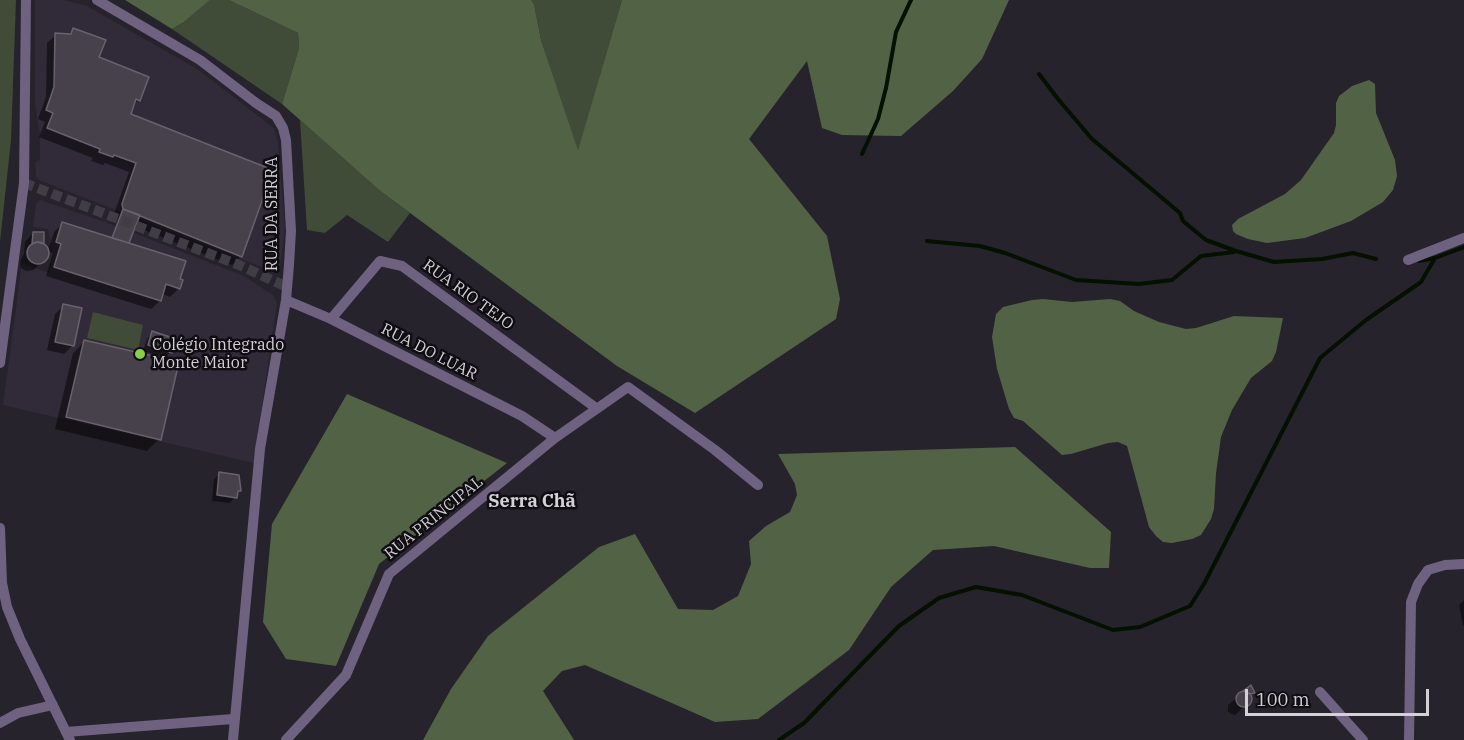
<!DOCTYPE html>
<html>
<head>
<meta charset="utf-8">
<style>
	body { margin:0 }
	#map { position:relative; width:1464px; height:740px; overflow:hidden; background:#27232c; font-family:"IBM Plex Serif",serif }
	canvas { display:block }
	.scale { position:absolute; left:1245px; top:689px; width:184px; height:27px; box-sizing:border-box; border:3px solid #d3d0d6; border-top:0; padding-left:8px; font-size:18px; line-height:21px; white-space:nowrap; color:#d3d0d6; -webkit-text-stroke:4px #0f0d11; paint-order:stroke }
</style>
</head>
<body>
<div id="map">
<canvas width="1464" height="740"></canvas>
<div class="scale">100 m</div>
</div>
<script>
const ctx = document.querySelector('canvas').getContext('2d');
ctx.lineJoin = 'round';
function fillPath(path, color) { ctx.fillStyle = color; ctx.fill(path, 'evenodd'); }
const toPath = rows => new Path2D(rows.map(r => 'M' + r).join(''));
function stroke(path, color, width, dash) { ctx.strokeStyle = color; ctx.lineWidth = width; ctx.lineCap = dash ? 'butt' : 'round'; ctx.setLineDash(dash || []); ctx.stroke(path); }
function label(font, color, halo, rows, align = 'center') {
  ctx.font = font + ' "IBM Plex Serif",serif'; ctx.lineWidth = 5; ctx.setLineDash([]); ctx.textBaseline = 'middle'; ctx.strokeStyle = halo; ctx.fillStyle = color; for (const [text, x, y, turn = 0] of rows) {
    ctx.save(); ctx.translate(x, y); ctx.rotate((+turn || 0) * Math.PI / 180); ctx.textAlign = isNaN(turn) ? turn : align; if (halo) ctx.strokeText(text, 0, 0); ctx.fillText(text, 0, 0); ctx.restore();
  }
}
fillPath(toPath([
	[35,0,63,0,87,6,197,69,274,128,278,143,285,229,280,268,272,271,39,180,36,177,35,163,40,159,40,134,35,105],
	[40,200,108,223,244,276,274,296,277,303,254,463,3,405,22,264,50,273,53,254,48,229,33,227,36,204]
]), '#312a39');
fillPath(toPath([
	[0,0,16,0,11,140,0,242],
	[210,0,229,0,298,33,299,48,282,104,172,29,184,22],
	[531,0,622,0,578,151,541,40,534,4],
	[300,120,379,190,410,213,388,242,347,215,325,233,307,230],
	[93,312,143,325,138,350,87,338]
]), '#404c38');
fillPath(toPath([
	[125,0,210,0,184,22,172,29],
	[229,0,531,0,534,4,541,40,578,150,622,0,1009,0,982,59,953,91,901,136,842,135,822,128,807,61,749,139,827,236,840,299,836,319,695,413,617,366,379,190,282,104,299,48,298,33],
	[1369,80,1375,84,1376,113,1395,160,1397,176,1393,190,1383,202,1351,221,1305,238,1267,243,1248,239,1236,234,1233,231,1232,225,1238,219,1285,194,1301,180,1334,133,1336,125,1336,103,1339,96,1352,86],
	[1043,299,1072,302,1110,299,1120,301,1134,311,1159,322,1186,329,1196,328,1234,316,1283,318,1276,352,1272,361,1251,378,1232,410,1221,437,1216,473,1214,509,1211,519,1201,535,1192,539,1172,543,1163,542,1156,536,1149,527,1127,446,1118,442,1108,443,1071,454,1062,455,1023,421,1014,418,1009,409,997,369,992,337,996,314,1003,307,1032,300],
	[347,394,507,463,379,564,336,666,286,659,263,622,272,524],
	[1015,447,1111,532,1109,568,1090,568,994,546,933,550,891,587,849,650,758,719,715,722,585,665,562,671,543,691,574,740,423,740,451,689,488,636,599,547,635,534,678,609,713,610,738,596,751,564,749,541,766,526,790,512,797,495,795,484,778,454]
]), '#516344');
fillPath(toPath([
	[73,30,97,58,139,100,131,107,129,115,241,256,232,265,134,226,127,244,178,280,179,288,170,297,162,294,160,301,151,309,46,276,53,253,47,251,47,255,34,270,26,271,21,268,20,262,24,254,25,242,33,233,43,234,43,244,48,251,54,232,62,224,112,239,119,219,115,218,114,214,129,172,105,163,103,165,91,161,93,158,39,137,45,122,38,119,46,97,47,43,56,35,68,35],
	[64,306,73,345,64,354,47,350,55,314],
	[152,333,171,352,165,357,143,351,147,339],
	[85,341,159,439,147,451,55,429,73,353],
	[220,474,239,491,230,503,212,501,214,479],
	[1464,600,1464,625,1463,626,1459,605],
	[1250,687,1253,692,1249,696,1250,701,1235,715,1231,714,1228,712,1228,705]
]), '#0007');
stroke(toPath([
	[1039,74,1058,99,1092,139,1180,213,1183,221,1206,240,1236,251,1274,262,1322,259,1353,253,1376,259],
	[862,154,878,119,886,88,896,32,911,0],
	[927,241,980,246,1005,253,1076,280,1139,284,1172,280,1201,256,1234,252],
	[1419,261,1435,258,1464,247],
	[779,740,804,723,899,626,939,598,976,587,1022,595,1113,630,1140,627,1190,606,1204,584,1320,358,1366,320,1421,282,1435,258]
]), '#041000', 4);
const building = toPath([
	[73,28,106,40,99,57,149,77,140,101,136,99,131,114,273,170,242,257,123,209,122,204,136,163,114,155,113,157,99,152,100,149,47,128,53,113,46,110,54,87,55,33,71,34,73,28],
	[123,209,140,215,129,243,112,238,123,209],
	[62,222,186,261,180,279,183,280,180,289,166,284,161,301,54,267,61,244,56,242,62,222],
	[33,232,44,232,44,244,37,242,32,244,33,232],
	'27 253a11 11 0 1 1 22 0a11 11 0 1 1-22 0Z',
	[63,304,82,308,74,346,55,342,63,304],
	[152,331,176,339,172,353,148,345,152,331],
	[84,340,179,362,161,440,66,417,84,340],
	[219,472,239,475,241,491,238,491,237,498,217,495,219,472],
	[1251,685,1255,693,1250,694,1243,691,1251,685],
	'1236 699a8 8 0 1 1 16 0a8 8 0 1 1-16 0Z'
]);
fillPath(building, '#46414b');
stroke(building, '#67626d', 1.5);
stroke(toPath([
	[24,183,239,265,287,287]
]), '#413d46', 10, [10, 5]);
stroke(toPath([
	[97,0,200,60,256,103,276,116,283,128,286,140,291,231,289,265,286,300,260,449,233,740],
	[1408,260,1464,238],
	[286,300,331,319,522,416,555,438],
	[331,319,380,261,402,266,596,408],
	[0,363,24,183,26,0],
	[0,528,2,583,7,607,20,639,70,740],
	[1320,692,1363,740],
	[0,723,18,713,53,705],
	[66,732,233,719],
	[286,740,346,675,389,574,555,438,628,387,715,450,758,485],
	[1409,740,1411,602,1418,584,1428,570,1445,565,1464,564]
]), '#6f6180', 10);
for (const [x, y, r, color] of [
	[140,354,6,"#88cf49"]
]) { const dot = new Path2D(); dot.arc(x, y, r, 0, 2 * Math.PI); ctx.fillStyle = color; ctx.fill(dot); stroke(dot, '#0f0d11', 2); }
label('16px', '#d3d0d6', '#0f0d11', [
	["RUA DA SERRA",272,214,-90],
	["RUA RIO TEJO",468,295,36],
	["RUA DO LUAR",429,352,27],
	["RUA PRINCIPAL",434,518,-39]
]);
label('16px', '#d3d0d6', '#0f0d11', [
	["Colégio Integrado",152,345],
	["Monte Maior",152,363]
], 'left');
label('bold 18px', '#d3d0d6', '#0f0d11', [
	["Serra Chã",532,502]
]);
</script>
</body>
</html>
